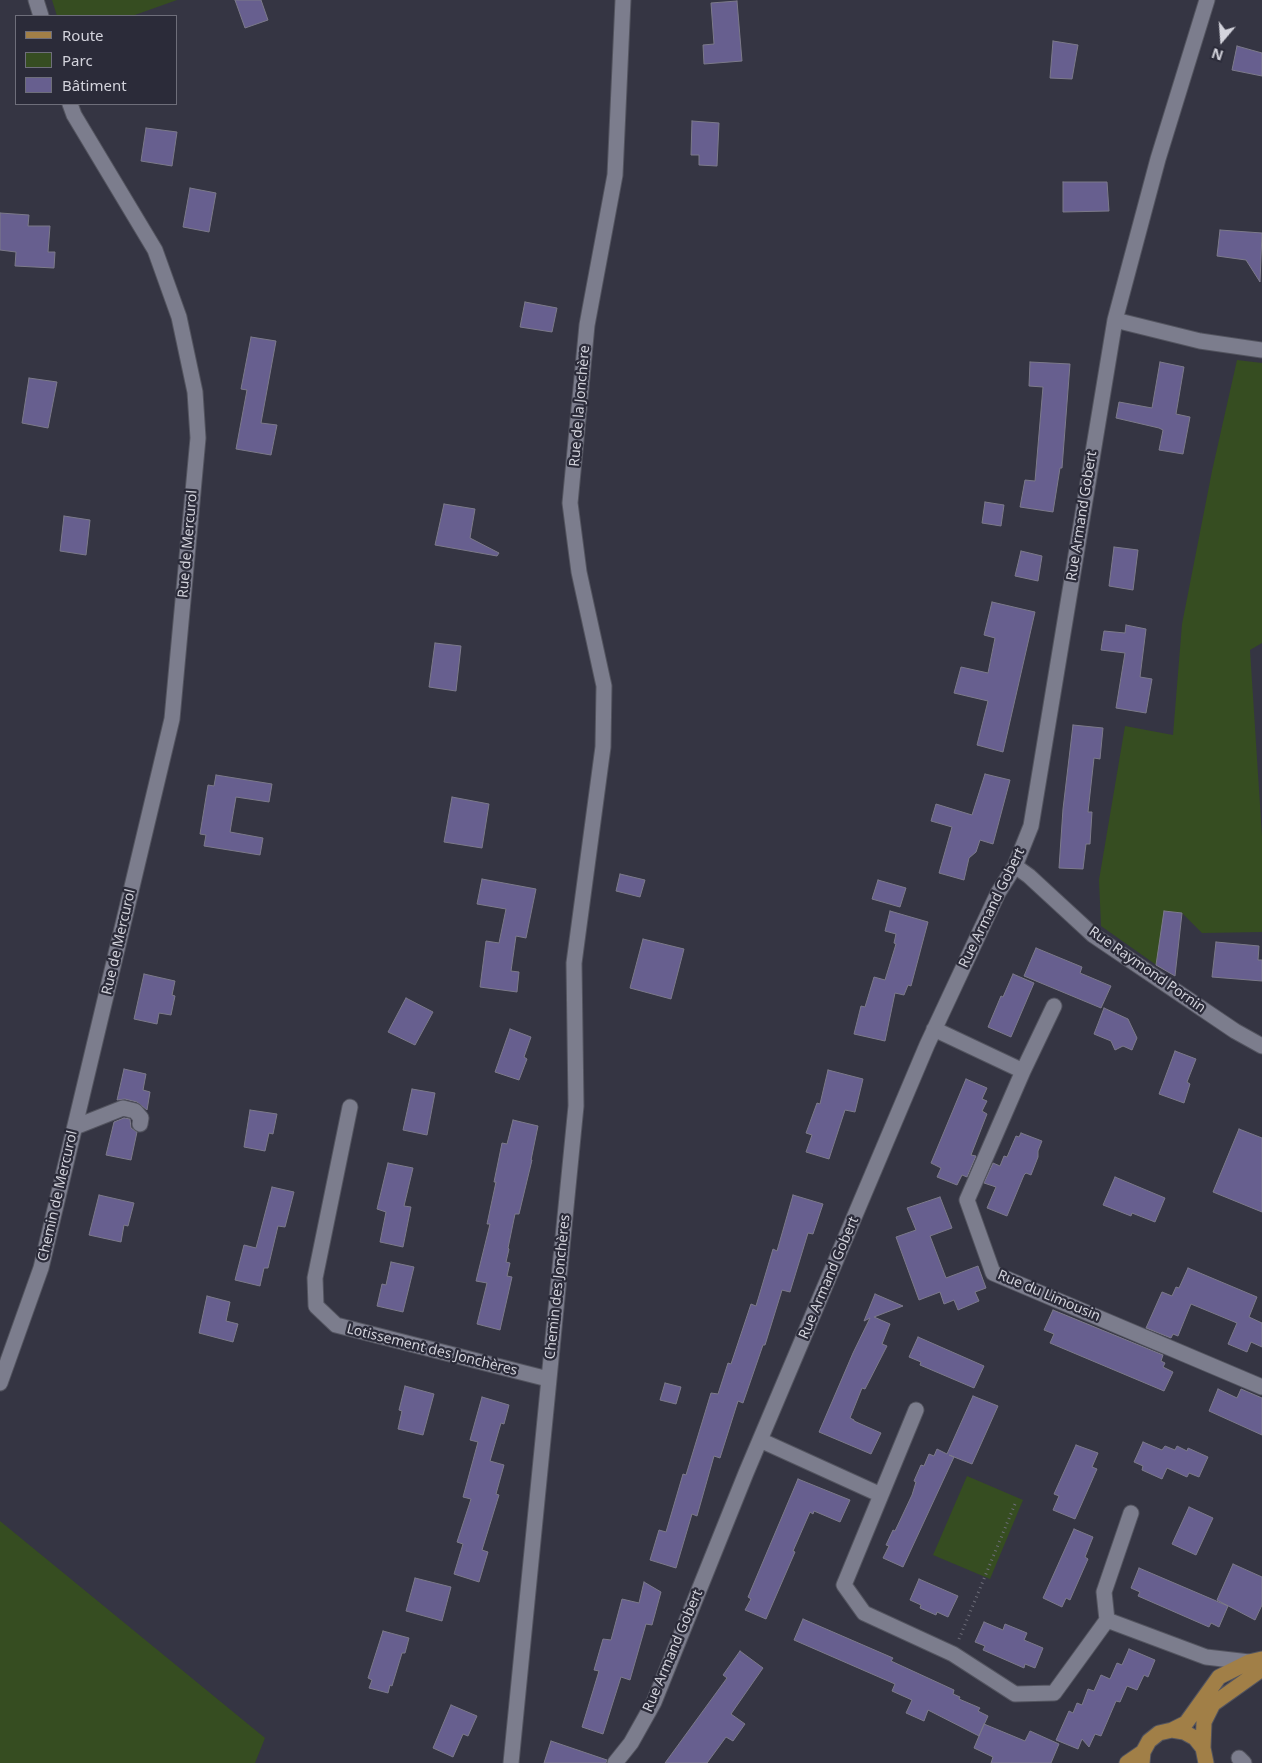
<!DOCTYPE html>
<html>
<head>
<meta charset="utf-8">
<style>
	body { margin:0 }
	#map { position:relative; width:1262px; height:1763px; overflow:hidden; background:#353543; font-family:"Noto Sans",sans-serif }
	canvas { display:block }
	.legend { position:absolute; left:15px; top:15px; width:162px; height:90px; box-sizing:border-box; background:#2b2b39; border:1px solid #6e6e7a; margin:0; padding:6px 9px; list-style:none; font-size:15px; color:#d3d3dc }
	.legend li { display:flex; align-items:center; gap:10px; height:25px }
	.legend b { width:25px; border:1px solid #6e6e7a }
	.north { position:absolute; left:1197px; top:15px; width:50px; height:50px; -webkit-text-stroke:4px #2b2b39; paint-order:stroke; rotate:198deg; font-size:14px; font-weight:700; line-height:20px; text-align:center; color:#d3d3dc }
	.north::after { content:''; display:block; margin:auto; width:18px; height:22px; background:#d3d3dc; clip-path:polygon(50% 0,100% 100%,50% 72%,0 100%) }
</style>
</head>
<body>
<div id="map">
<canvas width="1262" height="1763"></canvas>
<ul class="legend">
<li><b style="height:6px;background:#a17f47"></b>Route</li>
<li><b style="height:14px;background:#364d21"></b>Parc</li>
<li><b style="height:14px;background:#675f8f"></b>Bâtiment</li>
</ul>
<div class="north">N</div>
</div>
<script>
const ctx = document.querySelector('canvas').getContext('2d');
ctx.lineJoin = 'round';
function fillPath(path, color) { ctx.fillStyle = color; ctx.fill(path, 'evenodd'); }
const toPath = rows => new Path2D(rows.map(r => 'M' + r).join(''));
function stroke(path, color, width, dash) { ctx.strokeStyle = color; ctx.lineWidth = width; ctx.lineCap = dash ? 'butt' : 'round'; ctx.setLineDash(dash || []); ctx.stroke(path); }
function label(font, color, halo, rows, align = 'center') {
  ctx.font = font + ' "Noto Sans",sans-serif'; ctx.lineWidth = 4.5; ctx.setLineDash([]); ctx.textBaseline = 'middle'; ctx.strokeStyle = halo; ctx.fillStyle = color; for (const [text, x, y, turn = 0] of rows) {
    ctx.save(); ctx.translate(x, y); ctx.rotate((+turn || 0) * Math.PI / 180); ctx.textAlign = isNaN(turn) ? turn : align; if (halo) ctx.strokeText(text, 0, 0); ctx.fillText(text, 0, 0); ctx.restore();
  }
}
fillPath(toPath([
	[52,0,177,0,132,16,57,16],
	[1237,360,1262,363,1262,643,1250,650,1262,836,1262,932,1202,933,1182,913,1165,911,1162,969,1101,926,1099,880,1125,726,1173,735,1182,624,1212,471],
	[967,1476,1023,1500,990,1579,933,1555],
	[0,1521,265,1738,255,1763,0,1763]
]), '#364d21');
const building = toPath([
	[235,0,261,0,268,20,245,28,235,0],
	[737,1,742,61,704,64,703,45,714,44,711,3,737,1],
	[1053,41,1078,45,1072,79,1050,78,1053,41],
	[1237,46,1262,53,1262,76,1232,70,1237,46],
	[692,121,719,123,717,166,699,165,699,155,691,155,692,121],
	[146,128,177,132,172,166,141,161,146,128],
	[1063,182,1107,182,1109,211,1063,212,1063,182],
	[190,188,216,193,209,232,183,227,190,188],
	[0,213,29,215,28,226,50,226,48,252,55,252,54,268,15,266,16,252,0,250,0,213],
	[1220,230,1262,233,1260,282,1246,260,1217,256,1220,230],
	[525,302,557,308,552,332,520,327,525,302],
	[251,337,276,341,261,423,277,425,271,455,236,449,247,390,241,389,251,337],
	[1030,362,1070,364,1062,468,1060,468,1053,512,1020,507,1025,480,1035,481,1043,387,1029,386,1030,362],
	[1160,362,1184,367,1176,414,1190,417,1183,454,1159,450,1163,430,1159,428,1116,418,1119,402,1152,408,1160,362],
	[29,378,57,382,48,428,22,423,29,378],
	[985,502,1004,505,1001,526,982,523,985,502],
	[444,504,475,509,470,538,499,553,497,556,435,545,444,504],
	[64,516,90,520,86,555,60,551,64,516],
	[1114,547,1138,550,1133,590,1109,586,1114,547],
	[1021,551,1042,556,1038,581,1015,576,1021,551],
	[992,602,1035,612,1003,752,977,745,988,701,954,693,961,667,988,673,995,638,984,635,992,602],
	[1126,625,1146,629,1140,677,1152,679,1146,713,1116,708,1125,653,1101,650,1104,631,1125,633,1126,625],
	[435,643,461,646,456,691,429,687,435,643],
	[1073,725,1103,728,1100,759,1094,758,1088,812,1092,812,1090,844,1086,844,1083,869,1059,868,1063,809,1073,725],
	[985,774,1010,780,993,844,980,840,976,852,969,858,964,880,939,873,952,827,931,821,936,804,972,815,985,774],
	[216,775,272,784,269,802,236,797,230,832,263,838,260,855,204,846,206,835,200,834,208,785,214,786,216,775],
	[452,797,489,804,482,848,444,842,452,797],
	[620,874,645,880,640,897,616,891,620,874],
	[482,879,536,889,526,938,516,936,511,971,519,972,517,992,480,987,486,941,499,943,506,909,477,904,482,879],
	[878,880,906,888,900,907,872,899,878,880],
	[890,911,928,922,911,986,908,985,904,995,895,993,885,1041,854,1034,861,1006,865,1007,874,977,885,980,896,944,894,943,896,934,885,931,890,911],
	[1164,911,1182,913,1175,976,1156,965,1164,911],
	[643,939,684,949,671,999,630,988,643,939],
	[1216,942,1259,946,1258,960,1262,960,1262,981,1212,977,1216,942],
	[1036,948,1082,967,1080,973,1111,986,1101,1008,1024,976,1036,948],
	[144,974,175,981,172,995,175,996,171,1015,159,1013,157,1024,134,1019,144,974],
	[1013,974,1034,983,1011,1037,988,1027,1001,996,1003,997,1013,974],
	[406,998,433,1012,415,1045,388,1032,406,998],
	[1104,1008,1128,1019,1137,1038,1132,1050,1123,1046,1115,1050,1111,1041,1094,1034,1104,1008],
	[510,1029,531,1037,524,1057,527,1059,519,1080,495,1072,510,1029],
	[1175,1051,1196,1059,1187,1082,1190,1084,1184,1103,1159,1094,1175,1051],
	[124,1069,146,1074,143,1090,150,1092,147,1110,137,1102,125,1099,117,1100,124,1069],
	[828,1070,863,1079,855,1112,845,1110,829,1159,806,1152,812,1135,806,1133,817,1103,820,1104,828,1070],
	[966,1079,987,1088,982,1099,987,1101,982,1111,987,1114,971,1155,976,1156,967,1177,962,1175,957,1185,937,1177,941,1168,931,1163,966,1079],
	[412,1089,435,1093,427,1135,403,1130,412,1089],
	[250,1110,277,1114,273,1134,269,1133,265,1151,244,1147,250,1110],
	[124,1118,130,1119,131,1128,137,1132,131,1160,106,1155,114,1122,124,1118],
	[513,1120,538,1126,531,1160,532,1160,519,1214,515,1214,508,1248,509,1249,506,1262,510,1263,507,1276,512,1277,500,1330,477,1324,487,1283,476,1281,490,1224,487,1224,496,1182,494,1182,502,1143,507,1144,513,1120],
	[1239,1129,1262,1138,1262,1212,1213,1192,1239,1129],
	[1021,1133,1042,1141,1038,1151,1038,1157,1031,1175,1026,1173,1024,1175,1007,1216,987,1208,996,1187,984,1183,993,1163,1000,1166,1004,1156,1007,1157,1016,1136,1019,1137,1021,1133],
	[388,1163,413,1168,404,1206,411,1207,403,1247,380,1242,386,1212,377,1209,388,1163],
	[1115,1177,1165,1198,1155,1222,1132,1213,1131,1216,1103,1205,1115,1177],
	[272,1187,294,1192,285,1227,278,1226,268,1268,264,1268,260,1286,235,1280,244,1245,256,1248,272,1187],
	[99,1195,134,1203,128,1226,124,1225,121,1242,89,1235,99,1195],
	[793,1195,823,1204,813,1234,808,1233,790,1292,782,1290,765,1345,763,1345,743,1403,738,1401,720,1458,714,1456,697,1516,692,1514,676,1568,650,1560,659,1530,666,1532,683,1474,686,1475,711,1393,718,1394,728,1363,731,1364,751,1304,756,1306,773,1249,777,1251,793,1195],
	[940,1197,952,1228,930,1236,946,1278,978,1266,986,1288,975,1292,979,1301,958,1310,954,1300,944,1304,940,1292,919,1300,896,1237,916,1230,907,1208,940,1197],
	[391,1262,414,1267,403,1312,377,1306,382,1284,386,1285,391,1262],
	[1188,1268,1257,1297,1249,1317,1262,1323,1262,1347,1251,1342,1247,1352,1228,1344,1237,1323,1191,1304,1178,1336,1173,1334,1171,1338,1146,1328,1162,1292,1172,1296,1176,1287,1179,1288,1188,1268],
	[875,1294,903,1306,874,1317,890,1324,882,1344,887,1346,865,1389,862,1388,850,1418,854,1420,854,1421,881,1433,871,1454,819,1432,853,1353,870,1318,864,1321,875,1294],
	[207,1296,230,1302,226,1321,238,1324,233,1342,199,1333,207,1296],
	[1053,1310,1163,1355,1161,1361,1165,1363,1163,1367,1173,1372,1164,1391,1050,1343,1054,1334,1044,1330,1053,1310],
	[918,1337,984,1366,974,1388,920,1365,921,1362,909,1357,918,1337],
	[665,1383,681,1387,676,1404,660,1400,665,1383],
	[405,1386,434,1394,423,1435,398,1429,402,1411,399,1410,405,1386],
	[1218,1389,1237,1398,1241,1389,1262,1398,1262,1435,1209,1411,1218,1389],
	[973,1396,998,1406,972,1464,949,1455,954,1457,903,1567,883,1558,889,1546,886,1545,893,1530,895,1531,912,1495,916,1482,914,1481,921,1465,924,1466,929,1454,934,1456,937,1449,947,1454,973,1396],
	[482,1397,509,1405,504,1424,501,1423,490,1461,504,1465,496,1494,499,1495,482,1550,488,1552,479,1582,454,1574,463,1544,457,1542,471,1499,463,1497,478,1442,470,1440,482,1397],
	[1143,1442,1162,1450,1165,1446,1175,1450,1177,1446,1187,1451,1188,1448,1208,1457,1199,1477,1189,1473,1187,1477,1167,1468,1162,1479,1142,1470,1143,1466,1134,1462,1143,1442],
	[1076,1445,1098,1453,1092,1467,1097,1469,1075,1519,1053,1510,1059,1496,1054,1494,1076,1445],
	[798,1479,850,1500,840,1522,814,1511,813,1514,810,1512,793,1551,795,1552,766,1619,745,1610,751,1599,748,1597,798,1479],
	[1189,1507,1213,1518,1196,1555,1172,1544,1189,1507],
	[1074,1529,1093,1537,1085,1557,1088,1559,1070,1600,1066,1598,1062,1607,1043,1598,1074,1529],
	[1233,1564,1262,1577,1262,1605,1255,1620,1217,1600,1233,1564],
	[1139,1568,1228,1606,1219,1627,1211,1623,1209,1627,1138,1596,1140,1592,1131,1588,1139,1568],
	[415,1578,451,1587,442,1621,406,1611,415,1578],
	[919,1579,958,1596,948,1617,937,1612,936,1615,920,1608,921,1605,910,1600,919,1579],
	[644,1582,661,1592,652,1625,646,1624,630,1680,621,1677,603,1734,582,1727,599,1671,594,1670,603,1639,611,1640,622,1599,639,1603,644,1582],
	[803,1619,893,1658,891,1661,954,1690,953,1694,960,1697,959,1699,980,1708,978,1711,988,1716,979,1736,928,1710,924,1721,906,1713,912,1700,892,1691,895,1684,794,1640,803,1619],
	[984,1622,1003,1630,1005,1624,1027,1633,1024,1640,1043,1648,1035,1668,1025,1664,1024,1668,983,1650,985,1646,975,1642,984,1622],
	[383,1631,409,1638,405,1653,402,1653,392,1686,390,1685,388,1693,369,1688,372,1680,368,1678,383,1631],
	[1129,1649,1155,1660,1148,1677,1144,1675,1137,1690,1127,1686,1120,1702,1116,1701,1101,1736,1095,1734,1089,1747,1082,1739,1078,1749,1056,1740,1069,1711,1073,1713,1077,1703,1082,1705,1088,1689,1094,1691,1101,1675,1110,1679,1117,1663,1122,1665,1129,1649],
	[740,1651,763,1668,731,1714,745,1724,733,1741,726,1737,707,1763,665,1763,727,1678,723,1675,740,1651],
	[451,1705,477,1716,468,1736,463,1734,453,1757,433,1748,451,1705],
	[984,1724,1025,1741,1030,1731,1059,1744,1051,1763,991,1763,993,1757,974,1748,984,1724],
	[551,1741,607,1760,606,1763,544,1763,551,1741]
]);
fillPath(building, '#675f8f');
stroke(building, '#7c7a8a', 1);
const minor = toPath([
	[36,0,41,16],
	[1115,320,1200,341,1262,350],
	[1015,866,1029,876,1093,935,1235,1031,1262,1046],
	[1054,1006,1023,1071,967,1200,993,1273,1262,1387],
	[934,1029,1023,1071],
	[350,1107,315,1278,316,1306,336,1325,548,1379],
	[75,1127,123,1108,135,1111,141,1118,140,1124],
	[0,1383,41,1268,172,719,198,438,195,392,179,317,155,250,74,115,70,104],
	[916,1410,844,1585,864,1613,953,1654,1015,1694,1054,1693,1107,1620,1206,1657,1249,1662],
	[760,1440,881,1495],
	[1107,1620,1104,1592,1131,1513],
	[1239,1758,1244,1763],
	[511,1763,576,1106,574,963,603,747,604,686,579,572,570,503,587,325,615,175,623,0],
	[615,1763,631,1743,654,1702,746,1473,927,1045,998,893,1015,866,1031,826,1115,320,1158,159,1207,0]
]);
const major = toPath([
	[1172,1730,1186,1723,1219,1677,1249,1662,1262,1659],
	[1203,1748,1204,1722,1213,1704,1262,1669],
	[1127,1763,1143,1752],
	[1142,1763,1143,1752,1149,1741,1159,1733,1172,1730,1184,1732,1195,1738,1203,1748,1206,1763]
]);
stroke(minor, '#53545f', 17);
stroke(major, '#53545f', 17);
stroke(toPath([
	[959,1639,1015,1504]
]), '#6d6d79', 3, [1, 4]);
stroke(minor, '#7c7d8d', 15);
stroke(major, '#a17f47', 15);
label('14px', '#d3d3dc', '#2b2b39', [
	["Rue de la Jonchère",580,406,-85],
	["Rue Armand Gobert",1082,516,-81],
	["Rue de Mercurol",188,544,-85],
	["Rue Armand Gobert",992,908,-64],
	["Rue de Mercurol",119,942,-77],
	["Rue Raymond Pornin",1147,970,35],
	["Chemin de Mercurol",58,1196,-77],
	["Rue Armand Gobert",829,1278,-67],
	["Chemin des Jonchères",558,1287,-84],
	["Rue du Limousin",1049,1296,23],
	["Lotissement des Jonchères",432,1350,14],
	["Rue Armand Gobert",673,1651,-67]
]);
</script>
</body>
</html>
